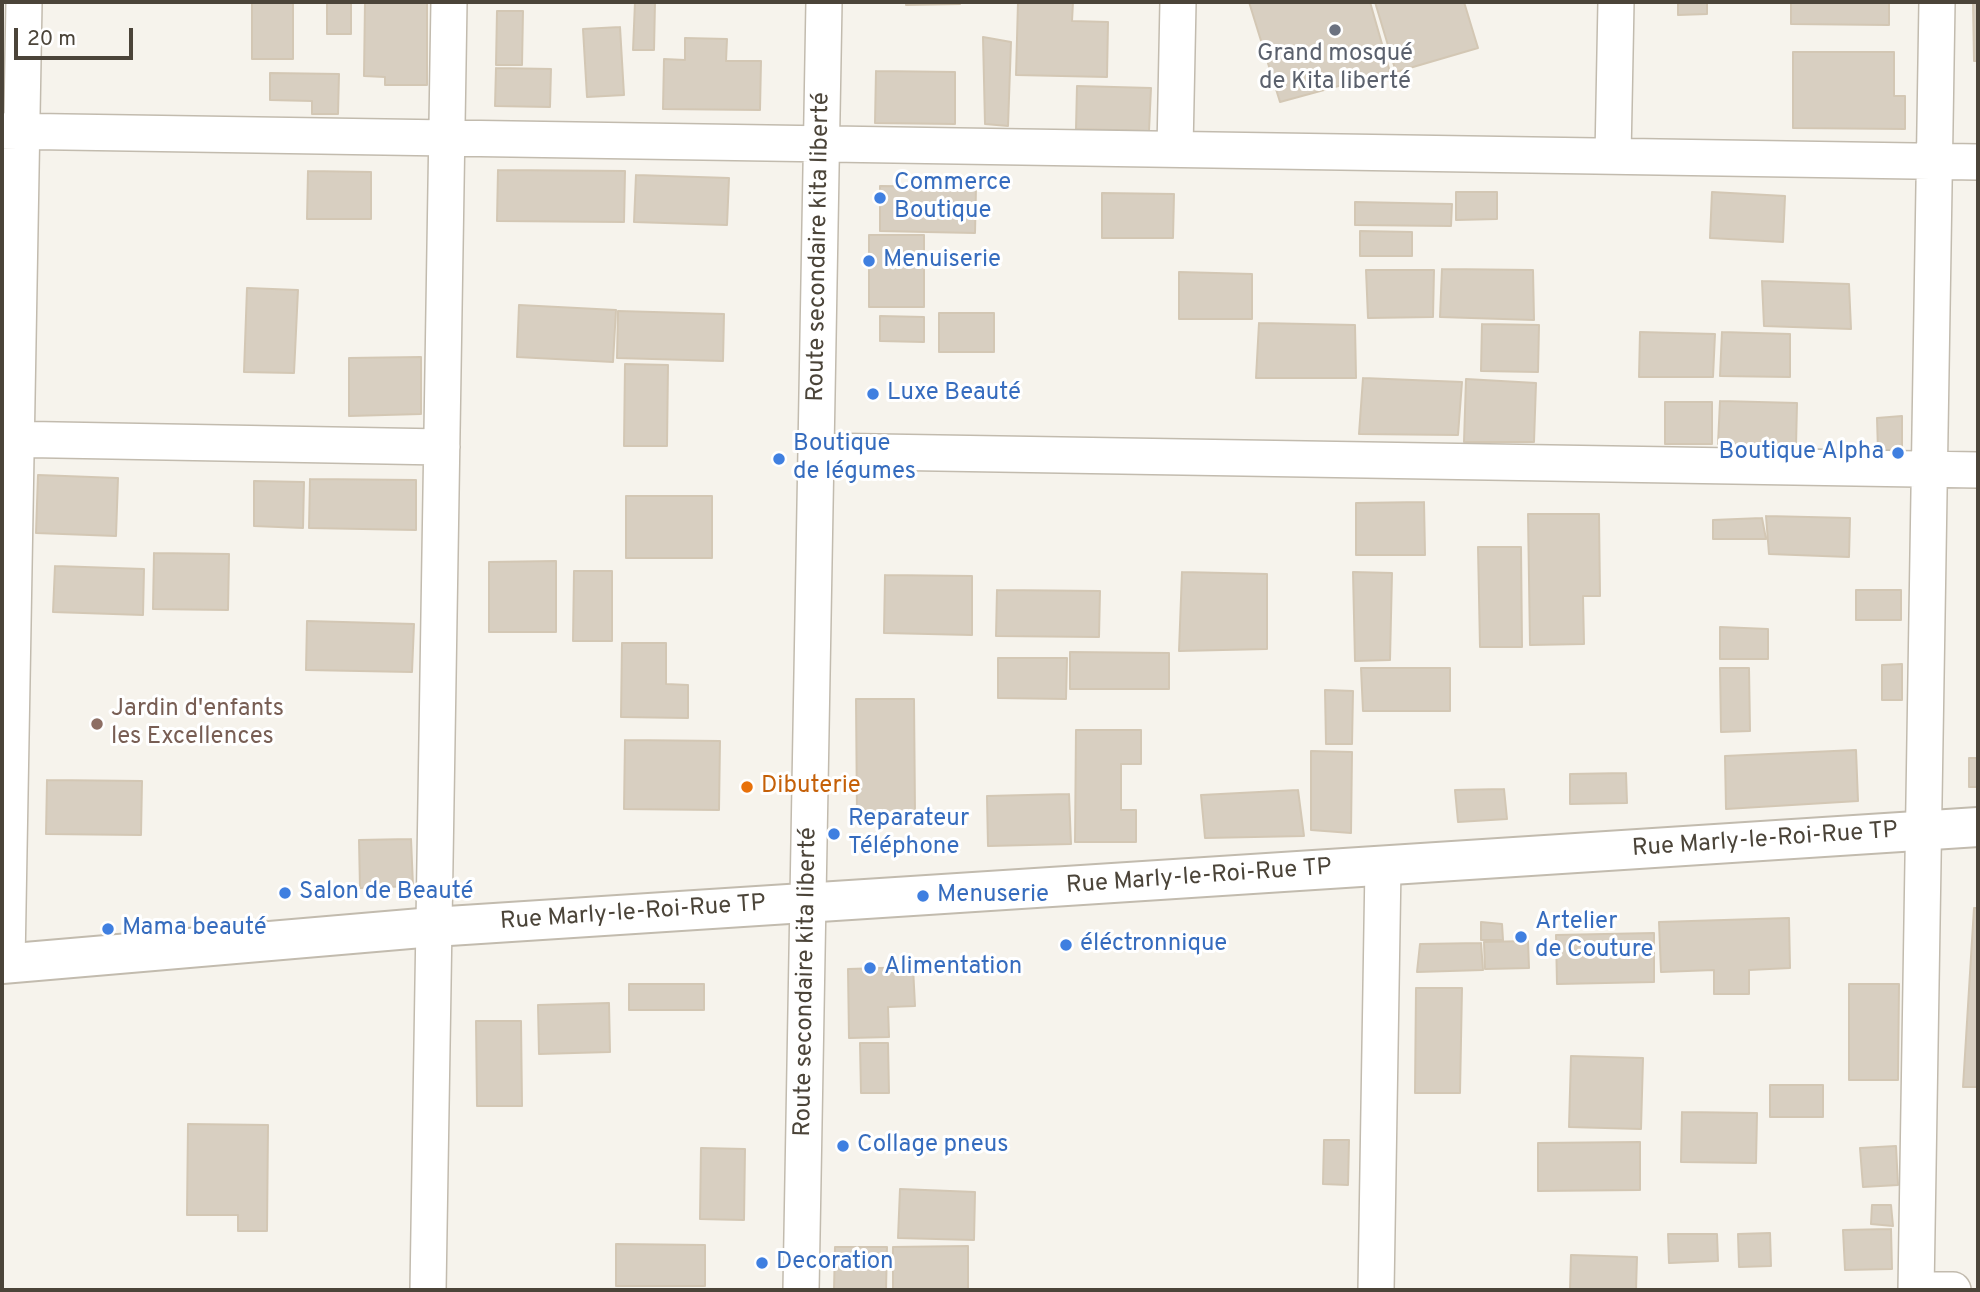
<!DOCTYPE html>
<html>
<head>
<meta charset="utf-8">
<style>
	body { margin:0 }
	#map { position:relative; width:1980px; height:1292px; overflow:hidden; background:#f6f3ec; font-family:Overpass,sans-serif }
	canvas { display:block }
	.frame { position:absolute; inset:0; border:4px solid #4b4439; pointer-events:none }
	.scale { position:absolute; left:14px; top:28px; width:119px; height:32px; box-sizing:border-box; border:4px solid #4b4439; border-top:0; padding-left:9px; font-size:21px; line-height:24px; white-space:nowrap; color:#4b4439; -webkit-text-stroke:5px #fff; paint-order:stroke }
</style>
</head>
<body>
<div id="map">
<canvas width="1980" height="1292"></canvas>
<div class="frame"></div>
<div class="scale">20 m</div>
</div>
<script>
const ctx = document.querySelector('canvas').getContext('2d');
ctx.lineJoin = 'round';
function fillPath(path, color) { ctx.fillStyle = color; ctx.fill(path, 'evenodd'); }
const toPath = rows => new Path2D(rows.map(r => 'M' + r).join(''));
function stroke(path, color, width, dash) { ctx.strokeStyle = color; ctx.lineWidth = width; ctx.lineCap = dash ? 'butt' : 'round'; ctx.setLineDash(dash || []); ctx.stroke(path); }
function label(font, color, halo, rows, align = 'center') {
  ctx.font = font + ' Overpass,sans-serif'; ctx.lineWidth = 6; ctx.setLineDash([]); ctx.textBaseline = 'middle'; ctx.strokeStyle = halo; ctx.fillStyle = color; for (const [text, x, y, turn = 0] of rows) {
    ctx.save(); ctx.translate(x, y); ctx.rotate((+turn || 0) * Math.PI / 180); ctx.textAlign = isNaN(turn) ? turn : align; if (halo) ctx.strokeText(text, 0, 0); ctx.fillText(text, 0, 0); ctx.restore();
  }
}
const building = toPath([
	[252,2,293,2,293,59,252,59,252,2],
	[327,2,351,2,351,34,327,34,327,2],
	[365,2,427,2,427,85,385,85,385,77,364,76,365,2],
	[635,2,655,2,654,50,633,50,635,2],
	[906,2,960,2,960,4,906,5,906,2],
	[1018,2,1073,2,1072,21,1108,22,1107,77,1016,75,1018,2],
	[1249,2,1370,2,1390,72,1280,102,1249,2],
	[1375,2,1464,2,1478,48,1396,72,1375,2],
	[1678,2,1707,2,1707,14,1678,15,1678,2],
	[1791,2,1889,2,1889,25,1791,24,1791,2],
	[1973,2,1978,2,1978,61,1974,61,1973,2],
	[497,11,523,11,522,65,496,65,497,11],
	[620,27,624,95,587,97,583,29,620,27],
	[983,37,1011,42,1008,126,985,124,983,37],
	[685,38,727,39,726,61,761,61,760,110,663,109,664,59,685,60,685,38],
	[1793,52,1894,52,1894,96,1905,96,1905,129,1793,128,1793,52],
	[496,68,551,69,550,107,495,106,496,68],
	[876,71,955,72,955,124,875,123,876,71],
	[270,73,339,74,338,114,312,114,312,101,270,100,270,73],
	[1077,86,1151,88,1149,131,1076,129,1077,86],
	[498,170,625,171,624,222,497,221,498,170],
	[308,171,371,172,371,219,307,219,308,171],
	[636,175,729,178,727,225,634,222,636,175],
	[880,186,976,187,975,233,880,231,880,186],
	[1456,192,1497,192,1497,219,1456,220,1456,192],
	[1712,192,1785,196,1783,242,1710,238,1712,192],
	[1102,193,1174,194,1173,238,1102,238,1102,193],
	[1355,202,1452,204,1451,226,1355,225,1355,202],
	[1360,231,1412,232,1412,256,1360,256,1360,231],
	[869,235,924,235,924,307,869,307,869,235],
	[1442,269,1533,270,1534,320,1440,317,1442,269],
	[1366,270,1434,270,1433,317,1368,318,1366,270],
	[1179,272,1252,274,1252,319,1179,319,1179,272],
	[1762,281,1849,284,1851,329,1764,326,1762,281],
	[247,288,298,290,294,373,244,372,247,288],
	[519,305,616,310,613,362,517,357,519,305],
	[618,311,724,314,723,361,617,358,618,311],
	[939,313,994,313,994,352,939,352,939,313],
	[880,316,924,317,924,342,880,341,880,316],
	[1259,323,1355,325,1356,378,1256,378,1259,323],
	[1482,324,1539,325,1538,372,1481,371,1482,324],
	[1640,332,1715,334,1713,377,1639,377,1640,332],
	[1722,332,1790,334,1790,377,1720,376,1722,332],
	[421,357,421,414,349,416,349,358,421,357],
	[625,364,668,365,667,446,624,446,625,364],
	[1363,378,1462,382,1458,435,1359,434,1363,378],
	[1466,379,1536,383,1534,442,1464,442,1466,379],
	[1720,401,1797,403,1796,447,1718,444,1720,401],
	[1665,402,1712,402,1712,444,1665,444,1665,402],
	[1902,416,1902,450,1878,451,1877,418,1902,416],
	[38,475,118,478,116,536,36,533,38,475],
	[310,479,416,480,416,530,309,528,310,479],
	[254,481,304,482,303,528,254,526,254,481],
	[626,496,712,496,712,558,626,558,626,496],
	[1424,502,1425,555,1356,555,1356,503,1424,502],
	[1528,514,1599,514,1600,596,1583,596,1584,644,1530,645,1528,514],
	[1766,516,1850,518,1849,557,1769,554,1766,516],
	[1762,518,1766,539,1713,539,1713,520,1762,518],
	[1478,547,1521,547,1522,647,1480,647,1478,547],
	[154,553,229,554,228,610,153,609,154,553],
	[556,561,556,632,489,632,489,562,556,561],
	[55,566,144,569,143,615,53,612,55,566],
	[574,571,612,571,612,641,573,641,574,571],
	[1182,572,1267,574,1267,649,1179,651,1182,572],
	[1353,572,1392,573,1390,660,1355,661,1353,572],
	[885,575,972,576,972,635,884,633,885,575],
	[997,590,1100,591,1099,637,996,636,997,590],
	[1856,590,1901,590,1901,620,1856,620,1856,590],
	[307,621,414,624,412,672,306,670,307,621],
	[1720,627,1768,629,1768,659,1720,659,1720,627],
	[622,643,666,643,666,684,688,685,688,718,621,717,622,643],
	[1070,652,1169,653,1169,689,1070,689,1070,652],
	[998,658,1067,658,1066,699,998,698,998,658],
	[1902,664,1902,700,1882,700,1882,665,1902,664],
	[1361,668,1450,668,1450,711,1363,711,1361,668],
	[1720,668,1749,668,1750,731,1721,732,1720,668],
	[1325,690,1353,691,1352,744,1326,744,1325,690],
	[856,699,914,699,915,815,857,816,856,699],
	[1076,730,1141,730,1141,764,1121,764,1121,810,1136,810,1136,842,1075,842,1076,730],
	[625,740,720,741,719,810,624,809,625,740],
	[1856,750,1858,801,1726,809,1725,756,1856,750],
	[1311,751,1352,752,1351,833,1311,830,1311,751],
	[1969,758,1978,758,1978,787,1969,787,1969,758],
	[1626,773,1627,803,1570,804,1570,774,1626,773],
	[47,780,142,781,141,835,46,834,47,780],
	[1504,789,1507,819,1458,822,1455,790,1504,789],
	[1298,790,1304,836,1205,838,1201,795,1298,790],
	[1069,794,1071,844,988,846,987,796,1069,794],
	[411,839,413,886,360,888,359,840,411,839],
	[1974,908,1978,908,1978,1087,1963,1087,1974,908],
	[1789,918,1790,968,1749,970,1749,994,1714,994,1714,970,1661,972,1659,922,1789,918],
	[1481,922,1502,924,1503,940,1481,940,1481,922],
	[1654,933,1654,982,1557,984,1556,935,1654,933],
	[1528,941,1529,968,1485,969,1484,942,1528,941],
	[1481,943,1483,970,1417,972,1420,944,1481,943],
	[913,967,915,1006,888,1007,889,1037,849,1038,848,969,913,967],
	[629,984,704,984,704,1010,629,1010,629,984],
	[1849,984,1899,984,1898,1080,1849,1080,1849,984],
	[1416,988,1462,988,1460,1093,1415,1093,1416,988],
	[609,1003,610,1052,539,1054,538,1005,609,1003],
	[476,1021,521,1021,522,1106,477,1106,476,1021],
	[860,1043,888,1043,889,1093,861,1093,860,1043],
	[1571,1056,1643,1058,1641,1129,1569,1127,1571,1056],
	[1770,1085,1823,1085,1823,1117,1770,1117,1770,1085],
	[1682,1112,1757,1113,1756,1163,1681,1162,1682,1112],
	[188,1124,268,1125,267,1231,238,1231,238,1215,187,1215,188,1124],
	[1324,1140,1349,1140,1348,1185,1323,1184,1324,1140],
	[1640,1142,1640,1190,1538,1191,1538,1143,1640,1142],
	[1896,1146,1898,1185,1863,1187,1860,1148,1896,1146],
	[701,1148,745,1149,744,1220,700,1219,701,1148],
	[900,1189,975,1192,974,1240,898,1238,900,1189],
	[1872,1205,1891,1205,1893,1226,1871,1224,1872,1205],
	[1891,1229,1892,1269,1845,1270,1843,1230,1891,1229],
	[1770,1233,1771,1266,1739,1267,1738,1234,1770,1233],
	[1668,1234,1717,1234,1718,1261,1669,1263,1668,1234],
	[616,1244,705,1245,705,1286,616,1286,616,1244],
	[968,1246,968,1290,893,1290,893,1247,968,1246],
	[835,1247,887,1247,886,1290,834,1290,835,1247],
	[1571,1255,1637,1257,1636,1290,1570,1290,1571,1255]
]);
fillPath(building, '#d8cfc1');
stroke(building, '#d3c7b4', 2);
const minor = toPath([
	[2,131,1978,162],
	[1175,149,1178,2],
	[1613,156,1616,2],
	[2,439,442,447],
	[816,451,1978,470],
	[7,963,24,2],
	[428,1290,449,2],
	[801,1290,824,2],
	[1376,1290,1383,866],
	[1916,1290,1937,2],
	[1916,1290,1953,1290]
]);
const tertiary = toPath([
	[2,964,433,927,1978,827]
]);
stroke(minor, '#c2bbae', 38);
stroke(tertiary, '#c2bbae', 42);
stroke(minor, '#fff', 35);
stroke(tertiary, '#fff', 38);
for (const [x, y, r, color] of [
	[1335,30,7,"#6b7280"],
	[880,198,7,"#3f7fe0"],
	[869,261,7,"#3f7fe0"],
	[873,394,7,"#3f7fe0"],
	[1898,453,7,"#3f7fe0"],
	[779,459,7,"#3f7fe0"],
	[97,724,7,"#8d6e63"],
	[747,787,7,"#e8710a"],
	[834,834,7,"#3f7fe0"],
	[285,893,7,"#3f7fe0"],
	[923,896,7,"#3f7fe0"],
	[108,929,7,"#3f7fe0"],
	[1521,937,7,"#3f7fe0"],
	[1066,945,7,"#3f7fe0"],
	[870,968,7,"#3f7fe0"],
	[843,1146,7,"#3f7fe0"],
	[762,1263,7,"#3f7fe0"]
]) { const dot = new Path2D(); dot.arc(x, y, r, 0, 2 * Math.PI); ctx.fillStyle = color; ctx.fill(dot); stroke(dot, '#fff', 2.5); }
label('24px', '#5b616d', '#fff', [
	["Grand mosqué",1335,55],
	["de Kita liberté",1335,83]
]);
label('24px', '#366cbe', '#fff', [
	["Commerce",894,184],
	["Boutique",894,212],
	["Menuiserie",883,261],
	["Luxe Beauté",887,394],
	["Boutique",793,445],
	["de légumes",793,473],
	["Boutique Alpha",1884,453,"right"],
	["Reparateur",848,820],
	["Téléphone",848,848],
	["Salon de Beauté",299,893],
	["Menuserie",937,896],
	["Artelier",1535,923],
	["de Couture",1535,951],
	["Mama beauté",122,929],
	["éléctronnique",1080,945],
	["Alimentation",884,968],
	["Collage pneus",857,1146],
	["Decoration",776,1263]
], 'left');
label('24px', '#4b4439', '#fff', [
	["Route secondaire kita liberté",820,247,-89],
	["Rue Marly-le-Roi-Rue TP",1765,841,-4],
	["Rue Marly-le-Roi-Rue TP",1199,878,-4],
	["Rue Marly-le-Roi-Rue TP",633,914,-4],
	["Route secondaire kita liberté",807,982,-89]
]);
label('24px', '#785e54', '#fff', [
	["Jardin d'enfants",111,710],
	["les Excellences",111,738]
], 'left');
label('24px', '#c56008', '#fff', [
	["Dibuterie",761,787]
], 'left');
</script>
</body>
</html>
